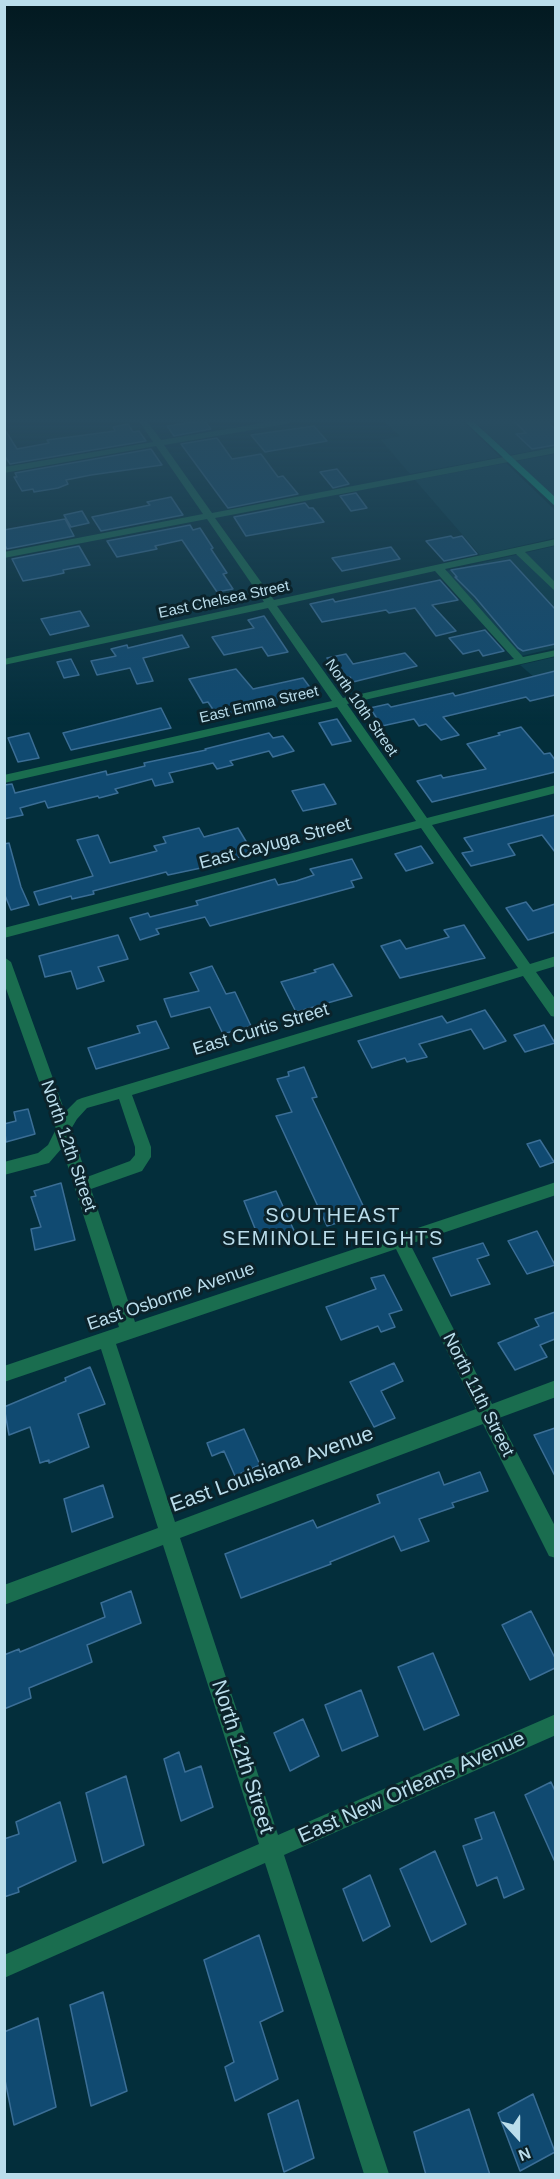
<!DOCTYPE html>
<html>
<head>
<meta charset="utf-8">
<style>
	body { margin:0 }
	#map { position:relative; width:560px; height:2179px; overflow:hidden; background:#032e3b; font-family:Helvetica,sans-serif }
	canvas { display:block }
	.frame { position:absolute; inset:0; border:6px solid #baddeb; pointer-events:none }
	.north { position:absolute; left:488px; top:2107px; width:60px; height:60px; -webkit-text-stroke:4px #0b232b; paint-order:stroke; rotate:159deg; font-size:16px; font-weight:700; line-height:24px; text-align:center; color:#baddeb }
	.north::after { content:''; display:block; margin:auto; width:21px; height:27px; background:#baddeb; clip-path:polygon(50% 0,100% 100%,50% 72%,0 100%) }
</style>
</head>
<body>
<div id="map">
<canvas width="560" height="2179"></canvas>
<div class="frame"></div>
<div class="north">N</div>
</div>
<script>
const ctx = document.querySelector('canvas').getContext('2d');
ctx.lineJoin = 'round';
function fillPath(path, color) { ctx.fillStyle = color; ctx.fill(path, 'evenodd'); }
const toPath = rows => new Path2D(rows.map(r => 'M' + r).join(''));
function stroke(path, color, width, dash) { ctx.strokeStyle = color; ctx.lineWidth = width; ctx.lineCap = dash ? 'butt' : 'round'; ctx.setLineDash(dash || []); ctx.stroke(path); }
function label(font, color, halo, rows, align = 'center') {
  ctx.font = font + ' Helvetica,sans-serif'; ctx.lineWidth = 6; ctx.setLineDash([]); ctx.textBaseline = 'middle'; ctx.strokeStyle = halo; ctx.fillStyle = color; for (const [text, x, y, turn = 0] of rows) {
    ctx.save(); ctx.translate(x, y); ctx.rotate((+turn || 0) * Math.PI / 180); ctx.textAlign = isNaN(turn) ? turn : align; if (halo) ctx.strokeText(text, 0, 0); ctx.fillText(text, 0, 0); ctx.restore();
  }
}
fillPath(toPath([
	[383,421,463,421,500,457,410,474,381,440,400,436],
	[474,421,522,421,537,434,555,433,555,447,510,455],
	[555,454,555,499,516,461],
	[506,463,555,510,555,538,480,555,415,480],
	[555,546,555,648,513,658,441,572],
	[555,657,555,683,542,684,520,665]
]), '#083c4b');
const building = toPath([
	[200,421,205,421,211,429,174,436,167,426,200,421],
	[514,421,547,421,555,429,555,445,532,449,516,434,526,433,514,421],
	[128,424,133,432,139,431,146,441,10,464,4,455,4,428,17,449,49,443,47,440,115,431,113,427,128,424],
	[314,426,327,441,265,452,251,435,314,426],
	[217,438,232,459,261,454,278,477,283,476,298,494,228,508,181,444,217,438],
	[151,449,162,465,91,475,66,480,68,484,58,488,34,492,33,489,22,491,14,477,17,477,15,473,151,449],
	[337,469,349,484,333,488,320,472,337,469],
	[356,493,367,508,351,511,340,496,356,493],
	[171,497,183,515,101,531,92,517,150,505,147,502,171,497],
	[305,503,309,508,313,508,324,522,246,536,234,517,305,503],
	[82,511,89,523,71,527,64,515,82,511],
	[65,519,74,536,7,549,4,544,4,530,65,519],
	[190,525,193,530,200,528,213,548,211,549,227,573,223,574,233,589,217,592,182,540,155,546,157,549,117,557,107,541,190,525],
	[451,536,453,538,462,536,477,554,444,561,426,541,451,536],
	[79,546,90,565,63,570,64,573,50,576,23,581,12,559,79,546],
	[391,547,400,559,342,571,332,558,391,547],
	[510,560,555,609,555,644,523,651,518,648,475,597,455,577,457,577,451,570,510,560],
	[440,580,458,600,432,605,456,631,436,636,415,608,389,613,386,610,322,622,310,604,333,599,335,602,440,580],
	[80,611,89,626,50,635,41,619,80,611],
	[264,616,288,652,268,656,262,647,224,655,212,637,254,628,248,620,264,616],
	[485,630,504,651,483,656,479,650,463,654,449,638,485,630],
	[182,635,189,647,143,658,153,681,137,684,130,668,97,675,91,661,116,656,111,649,127,645,128,648,182,635],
	[405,653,417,666,353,682,350,677,340,679,327,658,346,654,353,664,405,653],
	[71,659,79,675,64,678,57,662,71,659],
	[236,669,253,689,303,678,314,693,272,705,270,701,233,710,234,713,218,717,208,702,203,703,189,679,236,669],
	[555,671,555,695,530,701,526,697,443,717,459,735,441,740,426,724,419,726,414,719,382,726,370,708,388,704,391,707,453,693,455,696,555,671],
	[161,708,171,728,71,750,63,733,161,708],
	[337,719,351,741,332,745,319,723,337,719],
	[521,727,544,754,550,753,555,760,555,772,432,802,417,781,441,775,443,778,486,769,467,744,500,735,498,733,521,727],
	[29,733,39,758,18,762,8,738,29,733],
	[269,733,273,738,283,736,294,751,273,757,269,751,230,761,233,765,217,769,213,763,169,773,173,782,155,786,152,779,115,789,118,793,99,798,98,796,48,808,45,801,20,808,23,815,4,819,4,785,12,784,15,793,106,771,107,775,145,766,144,763,206,750,205,749,269,733],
	[324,784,336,804,303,811,292,791,324,784],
	[555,815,555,852,542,835,508,844,515,855,471,866,462,853,473,851,464,838,555,815],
	[199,828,204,837,238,828,253,853,201,868,168,875,166,872,93,891,94,894,72,899,71,896,39,905,34,892,93,876,77,840,98,835,110,863,157,851,154,846,166,843,163,837,199,828],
	[9,843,21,887,29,905,11,910,4,893,4,844,9,843],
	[421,846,433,863,406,871,395,854,421,846],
	[352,859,362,878,351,881,354,887,210,926,205,917,156,929,159,934,140,940,130,918,148,913,150,917,198,905,196,901,275,879,278,885,296,881,314,875,310,869,352,859],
	[526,902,533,911,555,904,555,932,528,940,506,908,526,902],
	[464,925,485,958,400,978,381,946,400,940,406,949,449,937,444,930,464,925],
	[118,935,128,959,98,967,104,981,77,989,71,971,45,977,39,956,118,935],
	[333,964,352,996,296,1012,281,982,316,972,314,970,333,964],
	[212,966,226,994,235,992,251,1026,223,1034,210,1007,171,1017,164,999,199,991,190,973,212,966],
	[485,1010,506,1041,484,1049,471,1029,419,1044,427,1057,407,1062,405,1058,372,1068,358,1041,442,1016,447,1023,485,1010],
	[156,1021,169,1048,96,1069,88,1048,140,1033,137,1026,156,1021],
	[544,1025,555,1043,525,1052,514,1035,544,1025],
	[304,1067,317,1097,312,1098,367,1214,327,1226,276,1116,292,1112,277,1079,289,1076,288,1072,304,1067],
	[28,1109,35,1134,6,1142,4,1124,16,1121,14,1112,28,1109],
	[540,1140,554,1162,540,1167,527,1144,540,1140],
	[61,1183,75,1240,35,1250,31,1229,41,1227,31,1197,36,1196,34,1191,61,1183],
	[276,1191,296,1235,262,1246,244,1201,276,1191],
	[537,1231,555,1265,527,1274,508,1241,537,1231],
	[483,1243,489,1255,477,1259,490,1284,451,1296,433,1258,483,1243],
	[384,1275,402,1310,389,1314,395,1327,381,1332,378,1326,341,1340,326,1307,376,1289,371,1278,384,1275],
	[555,1312,555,1339,540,1345,547,1357,515,1370,498,1343,539,1326,535,1319,555,1312],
	[394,1363,403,1381,381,1391,395,1418,374,1427,350,1382,394,1363],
	[90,1367,105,1404,78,1414,89,1447,49,1463,49,1460,40,1463,30,1427,9,1435,4,1407,66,1381,65,1378,90,1367],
	[555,1428,555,1476,534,1435,555,1428],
	[244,1429,260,1465,235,1476,224,1451,212,1456,207,1443,244,1429],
	[439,1472,444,1485,480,1472,488,1491,452,1503,454,1507,419,1519,429,1541,401,1551,394,1536,330,1562,331,1564,241,1598,225,1554,313,1520,317,1528,380,1503,377,1495,439,1472],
	[103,1485,113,1517,72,1532,64,1499,103,1485],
	[131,1591,141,1623,87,1645,92,1662,29,1688,31,1698,4,1709,4,1655,19,1649,20,1652,105,1617,101,1603,131,1591],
	[531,1611,555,1658,555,1668,530,1680,502,1625,531,1611],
	[433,1653,459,1715,424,1730,398,1667,433,1653],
	[361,1690,378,1736,342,1751,325,1705,361,1690],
	[303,1719,319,1756,290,1771,274,1733,303,1719],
	[179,1752,185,1772,201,1766,213,1807,181,1821,164,1759,179,1752],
	[126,1776,144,1845,103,1863,86,1793,126,1776],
	[551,1782,555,1791,555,1862,525,1795,551,1782],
	[60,1802,76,1861,18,1888,19,1892,4,1897,4,1839,19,1834,16,1822,60,1802],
	[494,1812,524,1889,504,1898,497,1877,477,1886,463,1846,482,1839,475,1819,494,1812],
	[435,1851,466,1924,431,1942,400,1869,435,1851],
	[370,1875,390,1926,363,1941,343,1889,370,1875],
	[259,1935,283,2011,260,2022,278,2079,235,2101,225,2067,234,2062,204,1960,259,1935],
	[103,1992,127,2091,91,2106,70,2005,103,1992],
	[38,2018,56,2107,14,2125,4,2075,4,2032,38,2018],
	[533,2094,555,2152,520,2171,498,2113,533,2094],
	[298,2100,314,2158,284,2172,268,2114,298,2100],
	[469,2109,490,2175,426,2175,414,2132,469,2109]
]);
fillPath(building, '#104a71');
stroke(building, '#3b6e96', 1.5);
fillPath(toPath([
	[139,421,147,421,161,440,274,421,291,421,287,424,164,445,212,513,556,447,556,453,215,518,274,600,556,539,556,545,525,552,556,583,556,592,516,554,445,569,523,657,556,650,556,656,347,704,427,818,556,785,556,793,432,825,530,964,556,956,556,966,536,972,556,1000,556,1017,551,1016,523,976,132,1095,151,1147,151,1157,142,1171,91,1189,135,1322,556,1182,556,1195,410,1244,492,1404,556,1380,556,1397,499,1418,556,1528,556,1558,549,1556,483,1424,180,1538,278,1835,556,1714,556,1735,284,1855,389,2174,364,2174,265,1863,4,1978,4,1955,259,1844,163,1545,4,1605,4,1585,158,1528,101,1349,4,1382,4,1366,119,1327,62,1148,49,1163,4,1175,4,1162,38,1153,48,1145,56,1129,4,983,4,957,11,962,65,1112,77,1100,82,1098,518,968,421,828,4,938,4,928,416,821,337,707,4,783,4,775,332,701,268,608,4,665,4,659,264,602,207,519,4,558,4,552,203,514,156,446,4,473,4,467,153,442,139,421],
	[435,571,514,659,343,698,277,606,435,571],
	[119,1099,135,1147,135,1155,130,1161,87,1177,71,1129,77,1119,87,1108,119,1099],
	[396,1249,476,1409,175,1522,116,1344,396,1249]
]), '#1a6d4f');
fillPath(toPath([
	[464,421,473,421,556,498,556,507,464,421]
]), '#02ab79');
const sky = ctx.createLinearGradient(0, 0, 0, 726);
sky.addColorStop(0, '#021920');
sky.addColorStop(0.58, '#284c60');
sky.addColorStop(1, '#284c6000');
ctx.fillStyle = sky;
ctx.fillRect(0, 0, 560, 726);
label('15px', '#baddeb', '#0b232b', [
	["East Chelsea Street",224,600,-12],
	["East Emma Street",259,705,-13],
	["North 10th Street",361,708,55]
]);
label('18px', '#baddeb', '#0b232b', [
	["East Cayuga Street",275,844,-15],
	["East Curtis Street",261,1030,-17],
	["North 12th Street",68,1146,71],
	["East Osborne Avenue",171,1297,-19],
	["North 11th Street",478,1395,63]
]);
ctx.letterSpacing = '1.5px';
label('20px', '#baddeb', '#0b232b', [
	["SOUTHEAST",333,1216],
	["SEMINOLE HEIGHTS",333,1239]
]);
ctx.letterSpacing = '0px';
label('21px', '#baddeb', '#0b232b', [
	["East Louisiana Avenue",272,1470,-20],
	["North 12th Street",242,1757,72],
	["East New Orleans Avenue",412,1788,-24]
]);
</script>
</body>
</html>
